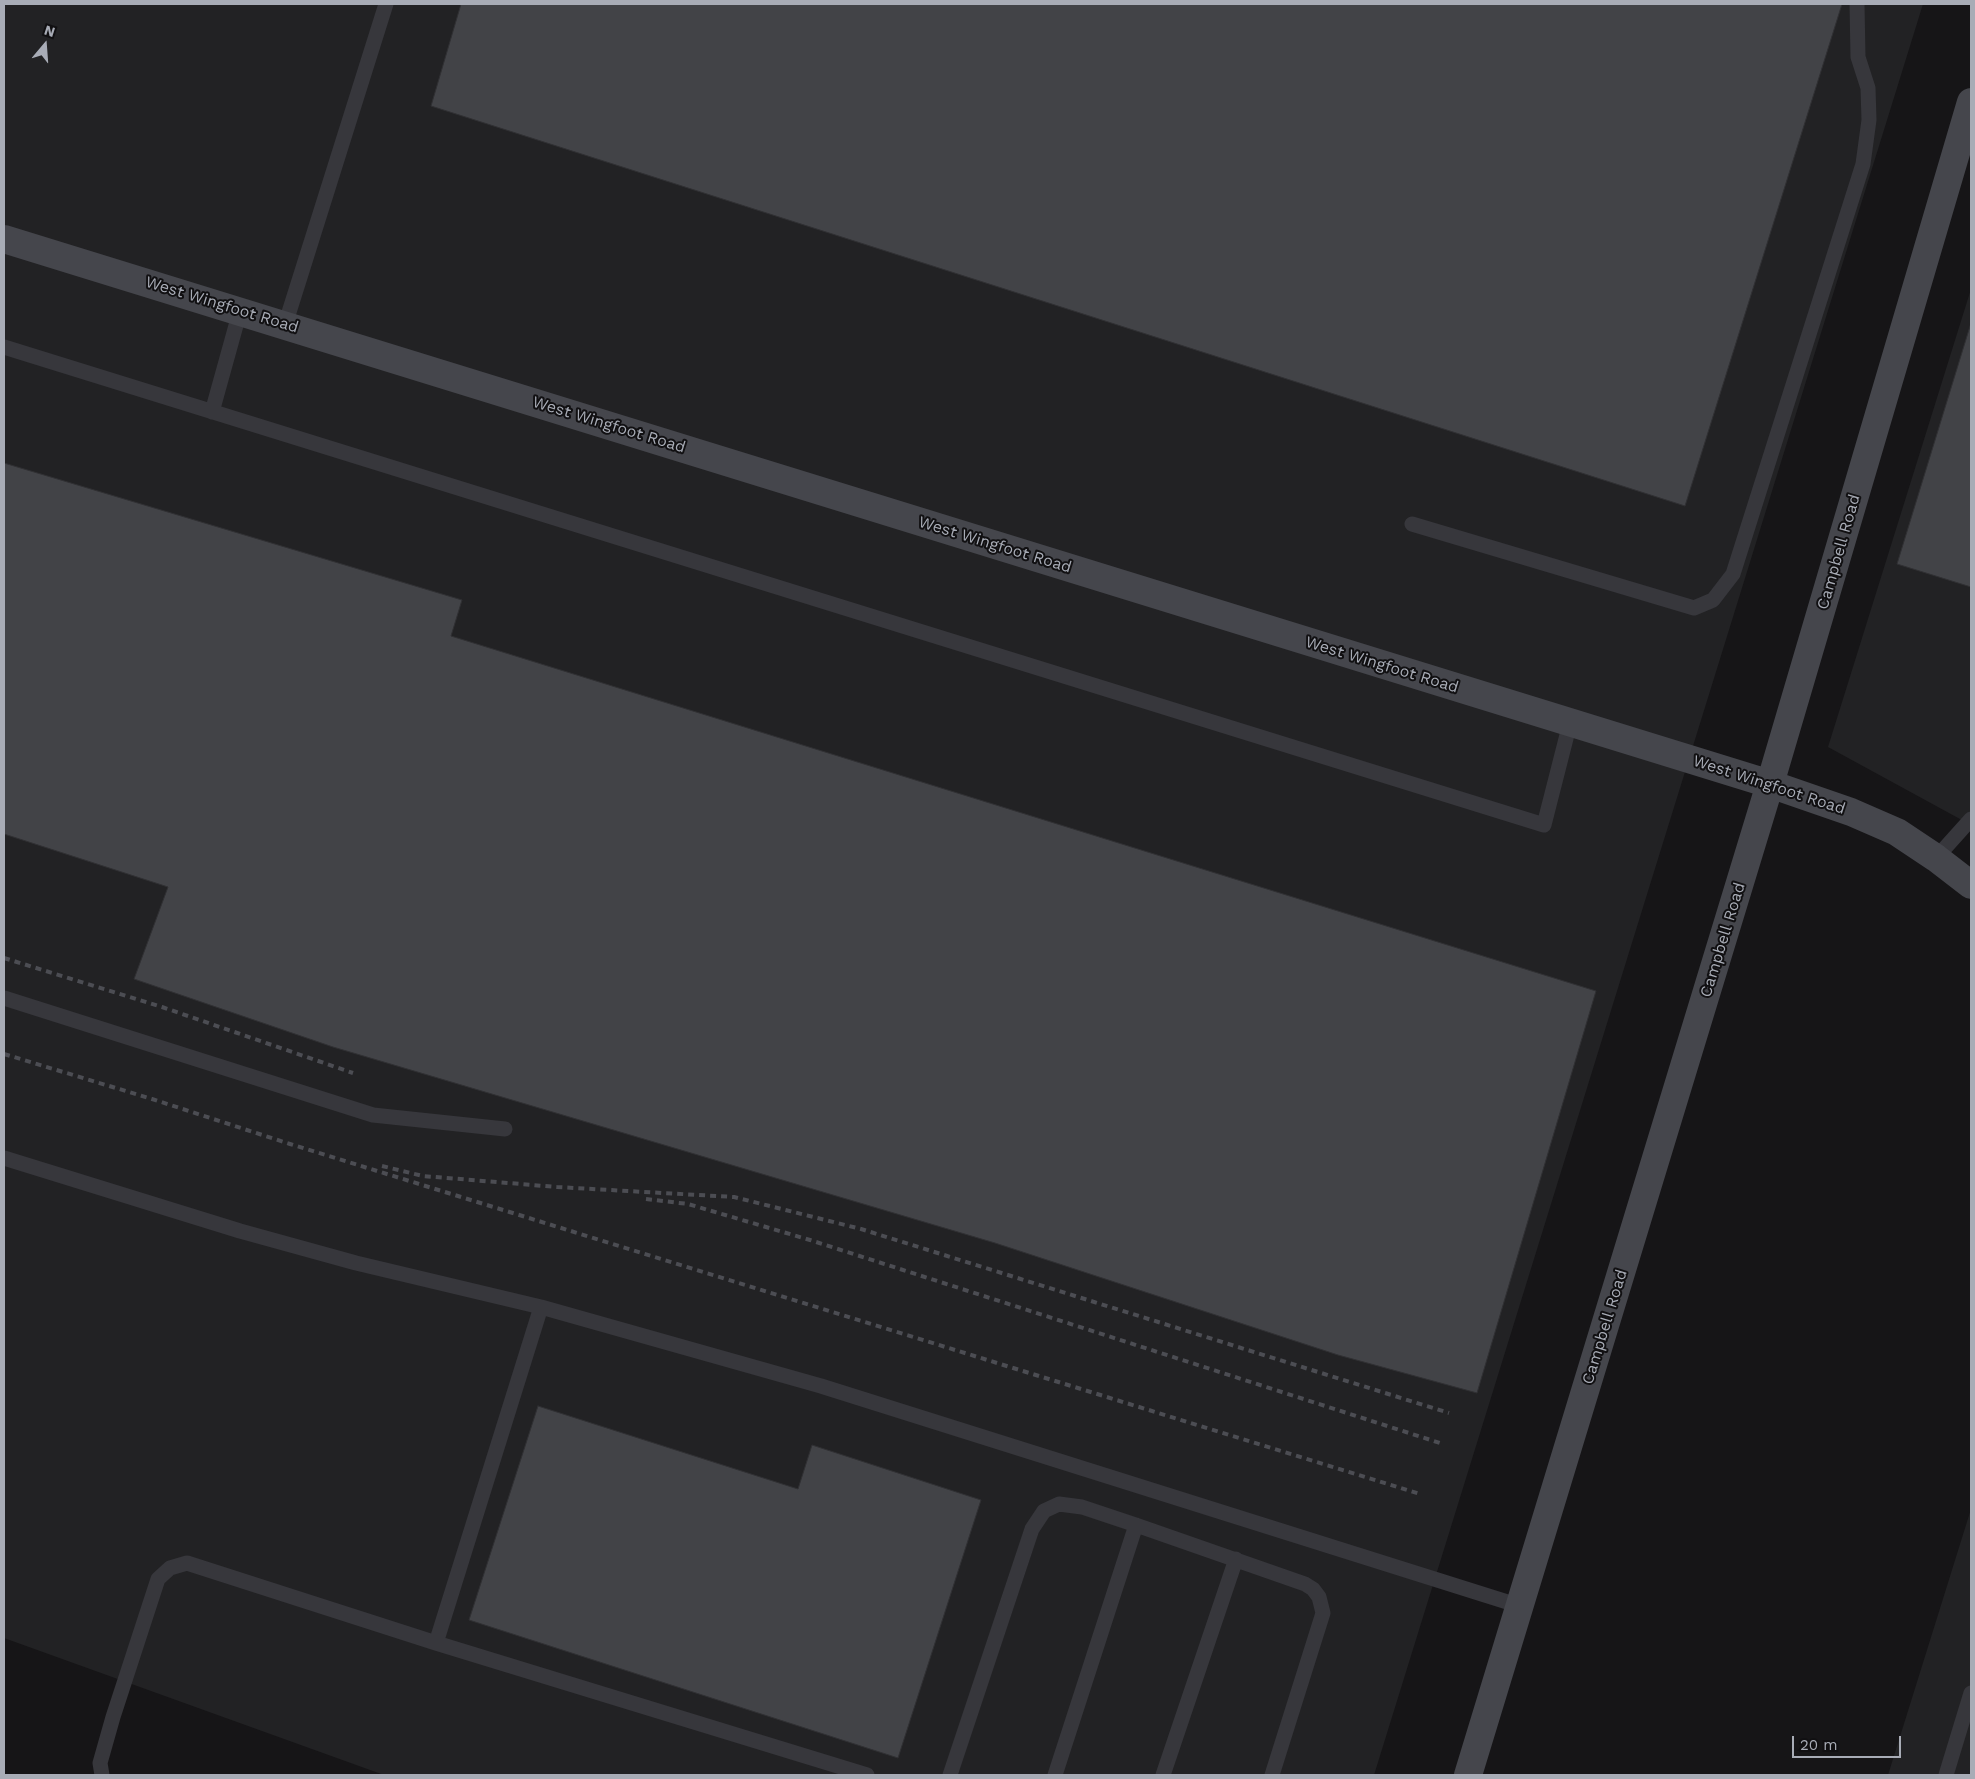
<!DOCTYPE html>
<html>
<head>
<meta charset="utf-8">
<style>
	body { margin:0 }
	#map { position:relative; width:1975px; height:1779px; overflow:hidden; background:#161517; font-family:"Work Sans",sans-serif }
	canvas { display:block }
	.frame { position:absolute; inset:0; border:5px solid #a8acb6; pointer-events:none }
	.north { position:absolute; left:20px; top:20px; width:50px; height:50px; -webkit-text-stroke:4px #111012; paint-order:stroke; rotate:18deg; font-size:14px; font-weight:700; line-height:20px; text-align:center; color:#a8acb6 }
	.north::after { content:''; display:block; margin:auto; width:18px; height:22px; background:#a8acb6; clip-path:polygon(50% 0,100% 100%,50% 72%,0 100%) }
	.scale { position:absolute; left:1792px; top:1736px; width:109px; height:22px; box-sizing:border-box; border:2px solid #a8acb6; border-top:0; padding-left:6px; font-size:15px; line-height:18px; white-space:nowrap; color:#a8acb6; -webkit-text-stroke:4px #111012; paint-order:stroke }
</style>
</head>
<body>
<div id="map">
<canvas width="1975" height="1779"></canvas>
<div class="frame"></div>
<div class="north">N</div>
<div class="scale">20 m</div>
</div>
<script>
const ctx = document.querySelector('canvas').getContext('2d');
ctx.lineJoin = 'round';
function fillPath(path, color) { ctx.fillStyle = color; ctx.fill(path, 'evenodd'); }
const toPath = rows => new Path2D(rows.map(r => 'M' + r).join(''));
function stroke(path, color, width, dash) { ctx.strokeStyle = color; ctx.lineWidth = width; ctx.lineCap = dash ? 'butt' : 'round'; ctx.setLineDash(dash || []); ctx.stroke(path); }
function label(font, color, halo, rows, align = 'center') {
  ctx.font = font + ' "Work Sans",sans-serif'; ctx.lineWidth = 4; ctx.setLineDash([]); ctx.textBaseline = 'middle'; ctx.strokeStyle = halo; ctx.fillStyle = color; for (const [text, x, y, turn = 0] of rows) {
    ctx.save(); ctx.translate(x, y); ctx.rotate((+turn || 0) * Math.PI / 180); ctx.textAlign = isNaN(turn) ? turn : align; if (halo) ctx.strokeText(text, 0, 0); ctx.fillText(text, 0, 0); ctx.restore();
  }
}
fillPath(toPath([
	[4,4,1923,4,1374,1775,384,1775,4,1638],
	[1971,289,1971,825,1828,747],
	[1971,1509,1971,1775,1888,1775]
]), '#222224');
const building = toPath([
	[461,4,1842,4,1685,506,431,106,461,4],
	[1971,323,1971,587,1897,564,1971,323],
	[4,463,462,600,451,636,1596,991,1477,1393,1338,1355,995,1243,333,1047,134,979,168,887,4,834,4,463],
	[538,1406,798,1489,812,1445,981,1500,898,1758,469,1620,538,1406]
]);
fillPath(building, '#424347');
stroke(building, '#303033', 1);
stroke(toPath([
	[285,325,386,4],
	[4,347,1544,825,1570,723],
	[212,412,240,311],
	[1412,524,1694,608,1713,600,1733,574,1863,164,1869,120,1868,88,1858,57,1857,4],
	[1936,858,1971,819],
	[4,998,373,1115,505,1129],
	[4,1158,240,1231,356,1263,541,1307],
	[436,1643,541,1307,821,1386,1520,1606],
	[102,1775,100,1763,113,1717,158,1579,170,1568,187,1563,436,1643,867,1775],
	[950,1775,1032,1529,1044,1511,1059,1504,1082,1507,1136,1525,1305,1584,1313,1589,1319,1597,1323,1613,1272,1775],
	[1055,1775,1136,1525],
	[1163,1775,1236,1559],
	[1946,1775,1971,1693]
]), '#37373c', 15);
stroke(toPath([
	[4,239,1770,784,1851,812,1897,832,1936,858,1971,885],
	[1468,1775,1770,784,1971,102]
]), '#45464c', 28);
stroke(toPath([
	[4,958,162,1007,353,1073],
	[4,1054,152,1099,290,1144,1420,1494],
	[382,1166,423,1176,557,1187,734,1197,861,1229,1449,1413],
	[646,1199,688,1204,810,1240,1440,1443]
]), '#4c4d53', 4, [6, 5]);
label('16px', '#a8acb6', '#111012', [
	["West Wingfoot Road",222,305,17],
	["West Wingfoot Road",609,425,17],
	["West Wingfoot Road",995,545,17],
	["Campbell Road",1839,552,-74],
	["West Wingfoot Road",1382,665,17],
	["West Wingfoot Road",1769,785,18],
	["Campbell Road",1723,940,-73],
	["Campbell Road",1605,1327,-73]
]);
</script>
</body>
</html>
